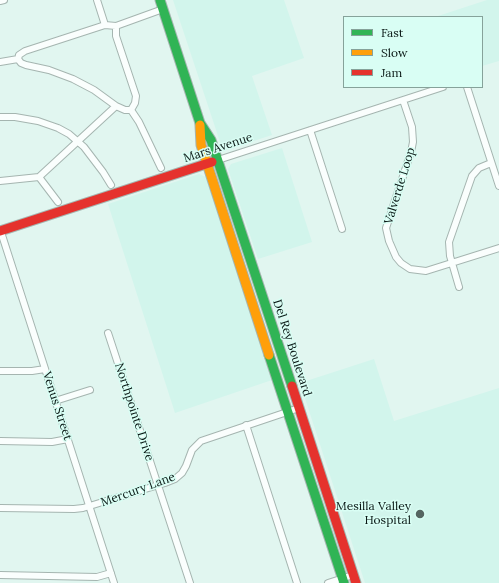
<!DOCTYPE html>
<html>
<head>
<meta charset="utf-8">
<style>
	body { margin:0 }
	#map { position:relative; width:499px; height:583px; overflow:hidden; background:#e1f6f0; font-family:Lora,serif }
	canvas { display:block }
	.legend { position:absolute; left:343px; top:16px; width:140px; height:72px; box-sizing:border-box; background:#d9fef4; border:1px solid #86a29a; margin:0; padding:5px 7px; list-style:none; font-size:12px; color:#091714 }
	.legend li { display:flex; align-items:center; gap:8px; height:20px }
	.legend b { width:20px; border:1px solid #86a29a }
</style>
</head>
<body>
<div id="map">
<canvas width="499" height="583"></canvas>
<ul class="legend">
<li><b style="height:5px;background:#30b455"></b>Fast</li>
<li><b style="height:5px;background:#ff9f0a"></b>Slow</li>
<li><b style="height:5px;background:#e5322d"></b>Jam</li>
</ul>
</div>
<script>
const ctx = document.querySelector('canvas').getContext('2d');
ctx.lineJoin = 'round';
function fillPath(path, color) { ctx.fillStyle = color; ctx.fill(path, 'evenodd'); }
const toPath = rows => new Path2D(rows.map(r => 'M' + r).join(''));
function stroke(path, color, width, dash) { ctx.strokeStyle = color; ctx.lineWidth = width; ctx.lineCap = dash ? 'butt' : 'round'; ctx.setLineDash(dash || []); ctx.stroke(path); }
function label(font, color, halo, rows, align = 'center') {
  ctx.font = font + ' Lora,serif'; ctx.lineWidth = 3; ctx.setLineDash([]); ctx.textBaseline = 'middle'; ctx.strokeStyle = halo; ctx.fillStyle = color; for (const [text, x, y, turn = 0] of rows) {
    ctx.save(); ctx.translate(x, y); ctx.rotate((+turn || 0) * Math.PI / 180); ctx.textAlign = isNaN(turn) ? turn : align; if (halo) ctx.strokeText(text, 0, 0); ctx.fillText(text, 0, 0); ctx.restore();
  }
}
fillPath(toPath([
	[173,0,284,0,304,58,252,76,272,135,223,151],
	[487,0,499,0,499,61,482,66,482,17,438,16],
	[282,148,312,242,258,259,228,169,231,164],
	[199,174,206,177,272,380,175,413,108,204],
	[374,359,394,421,499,388,499,583,365,583,300,383]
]), '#d2f5ec');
const street = toPath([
	[97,0,105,25],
	[0,1,4,0],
	[116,26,116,36,136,96,135,103,131,110,139,122,161,168],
	[18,59,21,63,26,65,49,70,73,79,94,90,116,106],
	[0,62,18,59,19,55,25,51,105,25,116,26,163,9],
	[467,87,499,186],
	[403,100,412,127,413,142,411,152,386,228,389,241,396,257,401,263,410,269,426,271,499,248],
	[0,117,15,117,38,121,58,128,69,134,84,147,103,172,111,185],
	[310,130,342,229],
	[218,160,443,87],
	[39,177,58,202],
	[0,181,39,177,116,106,125,110,131,110],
	[0,229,114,583],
	[459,287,450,256,449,242,472,176,479,168,491,163],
	[108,333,190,583],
	[0,371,32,371,45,369],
	[55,401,90,390],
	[246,425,297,583],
	[0,441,52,442,68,439],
	[0,508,74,509,83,508,165,483,175,479,182,473,186,466,192,450,201,441,299,408],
	[0,575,97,577,111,573],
	[328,583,353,575]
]);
const fast = toPath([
	[160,0,200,123,211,140,292,386],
	[269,355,344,583]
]);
const slow = toPath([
	[200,125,201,145,269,355]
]);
const jam = toPath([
	[0,231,212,162],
	[292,386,356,583]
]);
stroke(street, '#a5b5b0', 8);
stroke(fast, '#a5b5b0', 11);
stroke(slow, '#a5b5b0', 11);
stroke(jam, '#a5b5b0', 11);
stroke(street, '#fafefd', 6);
stroke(fast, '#30b455', 9);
stroke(slow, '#ff9f0a', 9);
stroke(jam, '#e5322d', 9);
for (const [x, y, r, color] of [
	[420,514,5,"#556561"]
]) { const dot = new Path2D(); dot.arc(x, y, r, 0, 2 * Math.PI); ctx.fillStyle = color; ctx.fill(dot); stroke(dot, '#d9fef4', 1.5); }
label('12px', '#091714', '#d9fef4', [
	["Mars Avenue",218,148,-18],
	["Valverde Loop",400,186,-73],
	["Del Rey Boulevard",292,348,72],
	["Venus Street",57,406,72],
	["Northpointe Drive",134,412,72],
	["Mercury Lane",138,490,-20]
]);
label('12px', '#091714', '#d9fef4', [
	["Mesilla Valley",411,507],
	["Hospital",411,521]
], 'right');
</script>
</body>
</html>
